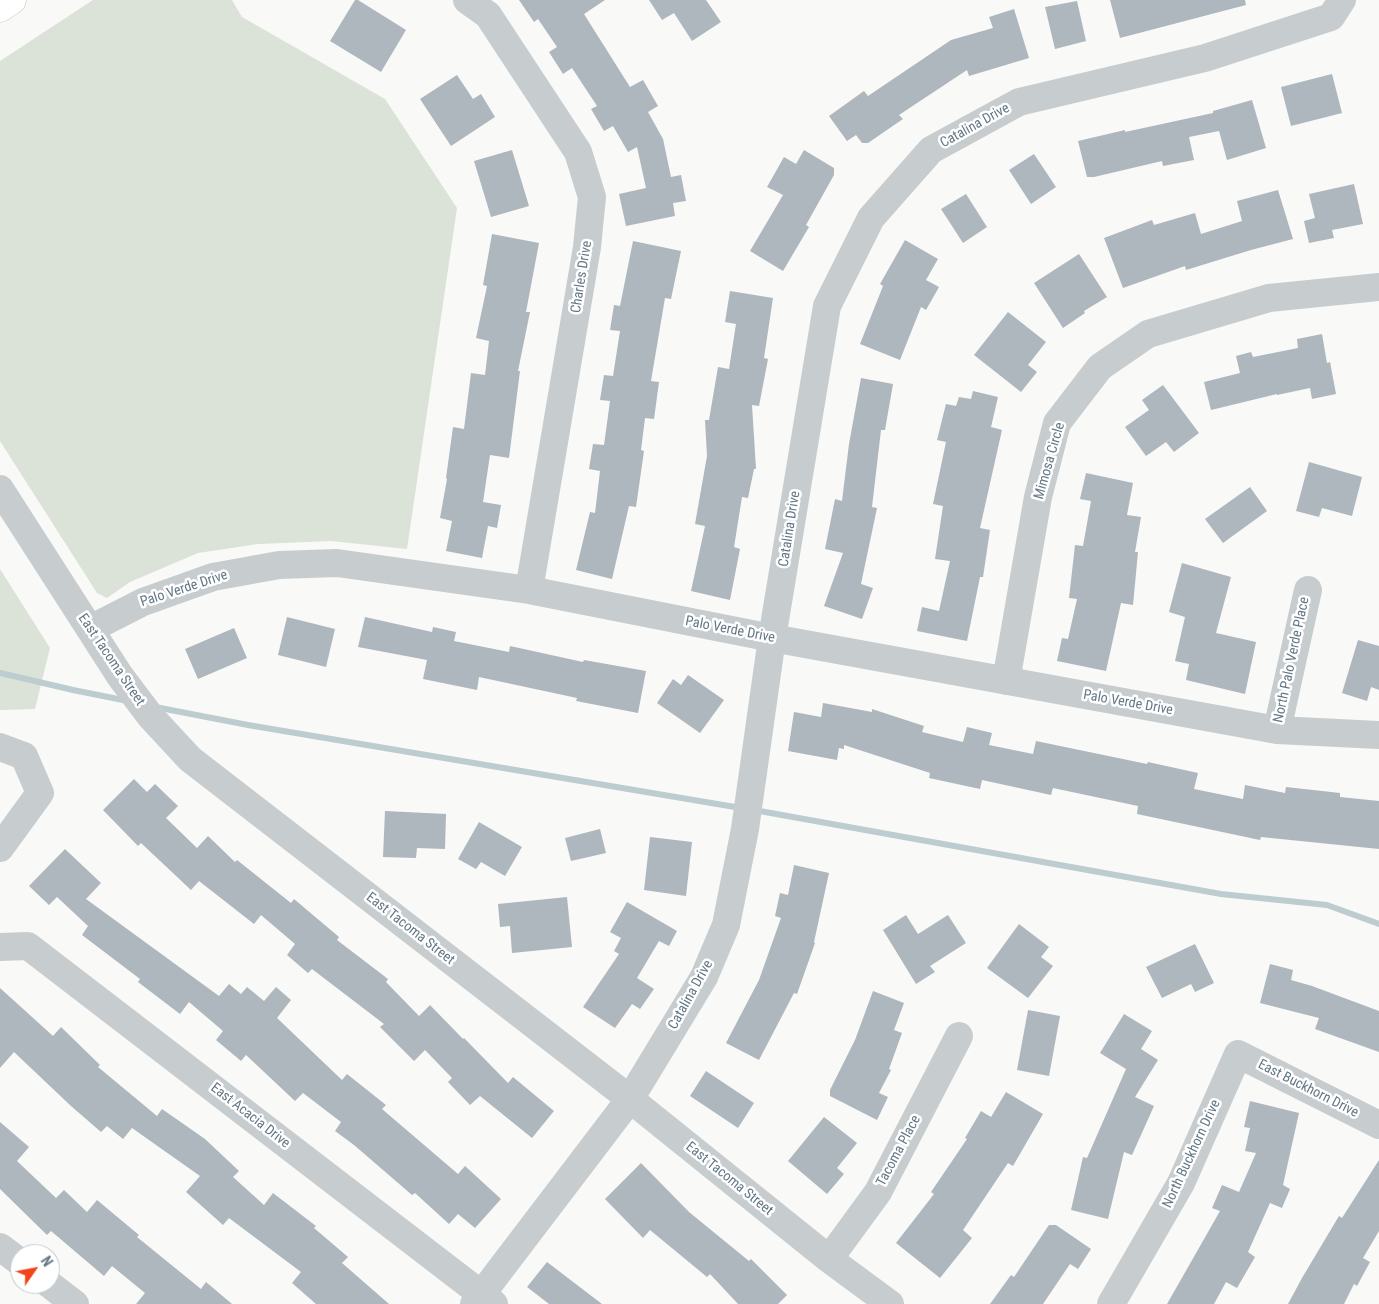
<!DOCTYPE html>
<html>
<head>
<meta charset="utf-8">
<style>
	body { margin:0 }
	#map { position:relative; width:1379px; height:1304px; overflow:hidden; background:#f9f9f7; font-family:"Roboto Condensed",sans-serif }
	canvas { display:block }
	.north { position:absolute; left:10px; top:1244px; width:50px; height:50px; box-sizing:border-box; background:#fff; border:1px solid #c0c9ce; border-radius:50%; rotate:57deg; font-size:14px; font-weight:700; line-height:20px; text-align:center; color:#627785 }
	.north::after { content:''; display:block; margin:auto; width:18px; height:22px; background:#f3441e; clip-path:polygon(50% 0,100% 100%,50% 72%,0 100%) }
</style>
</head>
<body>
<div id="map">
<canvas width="1379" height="1304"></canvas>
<div class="north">N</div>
</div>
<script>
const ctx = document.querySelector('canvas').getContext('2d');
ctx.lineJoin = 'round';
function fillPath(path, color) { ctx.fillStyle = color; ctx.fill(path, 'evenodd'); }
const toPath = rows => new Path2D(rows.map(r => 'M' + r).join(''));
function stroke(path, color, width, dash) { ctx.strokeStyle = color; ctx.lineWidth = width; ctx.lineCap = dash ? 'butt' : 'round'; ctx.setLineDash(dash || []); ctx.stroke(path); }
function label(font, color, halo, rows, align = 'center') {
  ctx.font = font + ' "Roboto Condensed",sans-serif'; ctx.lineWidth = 5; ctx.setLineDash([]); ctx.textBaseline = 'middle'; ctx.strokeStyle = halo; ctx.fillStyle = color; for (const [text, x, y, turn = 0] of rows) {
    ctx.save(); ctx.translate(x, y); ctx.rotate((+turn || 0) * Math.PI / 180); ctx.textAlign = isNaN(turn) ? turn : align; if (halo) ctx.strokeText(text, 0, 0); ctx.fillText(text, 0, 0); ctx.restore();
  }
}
fillPath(toPath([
	[93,0,232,0,242,17,385,99,457,208,407,549,331,541,258,544,198,553,130,582,107,598,97,593,0,441,0,61],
	[0,569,50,648,35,709,0,710]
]), '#dbe2d7');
stroke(toPath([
	[0,673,73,690,128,701],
	[155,707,248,725,741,808],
	[754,810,1221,894,1327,905,1379,924]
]), '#bdcccf', 6);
fillPath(toPath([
	[355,0,358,0,406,30,381,72,330,41],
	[519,0,605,0,584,14,630,87,643,80,658,106,648,112,663,139,671,177,681,175,686,201,673,203,675,216,626,226,619,194,646,188,637,147,628,152,613,126,604,131,591,109,597,106,572,68,563,74,549,52,557,47,538,19,534,22],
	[649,0,706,0,721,22,692,41,674,13,662,20],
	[1110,0,1245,0,1246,5,1120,38],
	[1077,1,1086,41,1055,49,1045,7],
	[1014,9,1029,58,969,76,967,70,899,115,903,119,868,143,862,143,856,135,847,141,829,116,864,91,868,96,951,40,993,28,989,17],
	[1332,74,1342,113,1291,126,1281,87],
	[457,75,473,99,481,94,495,117,451,146,420,99],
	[1252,100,1266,148,1227,160,1219,131,1189,137,1194,160,1163,166,1162,161,1094,177,1087,177,1078,141,1125,130,1125,132,1213,113,1213,111],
	[512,150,529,206,491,217,474,161],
	[804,150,834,168,834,175,806,225,809,227,783,271,750,251,783,195,767,187,784,157,796,164],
	[1034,154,1056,187,1031,204,1009,170],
	[1354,184,1363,224,1332,230,1334,238,1309,243,1304,221,1315,218,1309,194],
	[1278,190,1293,239,1251,250,1186,270,1185,266,1123,288,1104,238,1152,220,1154,225,1195,213,1201,234,1242,221,1237,201],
	[966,194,987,227,963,243,941,209],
	[492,234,539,243,526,312,530,312,518,371,520,371,509,458,490,455,483,502,501,505,497,528,488,526,482,558,446,551,452,521,440,518,447,479,446,478,453,427,464,429,471,373,485,375,489,341,476,338,487,286,483,285],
	[905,240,938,259,926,280,939,287,926,310,921,307,900,360,860,344,883,286,880,284],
	[633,241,681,251,671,299,665,298,651,381,659,382,654,419,645,418,641,450,644,451,636,507,629,506,612,579,576,570,590,512,595,513,600,471,589,469,593,444,604,445,610,401,600,400,604,375,613,376,620,331,610,330,614,305,620,306],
	[1079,254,1107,297,1084,311,1085,313,1063,328,1034,283],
	[730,291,773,298,764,358,768,359,759,406,752,405,756,469,754,469,748,498,742,497,734,547,740,549,730,600,691,591,705,526,695,524,707,456,705,420,709,420,718,367,729,369,736,324,725,322],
	[1008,312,1046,342,1028,365,1037,372,1021,392,974,355],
	[1322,334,1327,363,1330,362,1336,394,1312,399,1310,388,1277,395,1277,394,1211,410,1204,382,1240,373,1236,356,1251,352,1253,357,1298,348,1297,339],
	[861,378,893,384,885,430,881,430,872,507,877,508,861,584,873,588,862,619,824,606,843,553,825,549,835,499,842,501,849,444],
	[1163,385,1199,433,1174,452,1166,442,1146,456,1125,427,1149,410,1142,400],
	[973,391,998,397,991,427,1002,430,980,528,990,530,983,577,980,577,967,641,917,631,922,607,939,611,950,561,935,559,943,506,933,504,946,442,937,440,946,404,956,406,959,397,971,399],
	[1309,462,1362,477,1352,516,1322,508,1319,517,1296,511],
	[1086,473,1133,483,1127,515,1141,517,1135,552,1138,552,1133,605,1121,603,1106,671,1057,661,1062,638,1068,639,1077,599,1069,598,1075,545,1083,546,1091,501,1080,499],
	[1250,487,1267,511,1223,543,1205,519],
	[1182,563,1231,577,1216,633,1256,642,1245,694,1186,680,1189,664,1175,661,1185,617,1169,612],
	[287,617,335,629,326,667,278,655],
	[365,617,432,632,433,627,456,632,454,641,509,652,510,646,583,662,584,660,646,671,638,713,576,701,577,698,479,677,477,690,423,679,427,660,358,647],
	[234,628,247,658,198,679,185,649],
	[1358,640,1379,646,1379,690,1371,687,1367,701,1342,693],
	[688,675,724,700,700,733,657,703,673,679,681,685],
	[823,703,872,712,872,709,924,726,922,732,963,742,967,727,992,733,989,745,1033,754,1036,741,1147,764,1148,762,1198,773,1194,789,1243,799,1245,785,1285,793,1286,787,1340,793,1340,797,1379,801,1379,849,1261,837,1260,840,1137,814,1138,806,1053,788,1051,795,982,780,980,789,929,778,930,773,844,745,844,749,839,748,837,760,788,751,794,712,821,717],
	[134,779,147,792,155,784,178,806,166,818,197,848,208,836,235,862,237,860,291,903,294,899,339,937,337,940,388,979,386,982,419,1016,430,1005,463,1039,464,1038,508,1083,513,1077,554,1111,532,1138,480,1096,470,1105,448,1082,452,1078,425,1050,414,1061,380,1027,384,1024,312,969,308,973,287,955,295,944,261,915,254,924,199,881,191,890,141,843,138,846,103,810],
	[385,811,446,814,445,849,417,848,416,858,383,857],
	[479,822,522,847,505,876,481,862,476,869,458,859],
	[600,829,606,853,571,861,565,838],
	[650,837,692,842,686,896,644,890],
	[65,849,101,883,86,899,219,996,229,984,241,994,247,987,264,1001,276,987,291,1000,277,1018,342,1080,347,1074,386,1105,382,1109,458,1174,465,1166,501,1199,475,1228,458,1214,449,1224,415,1193,412,1195,354,1145,335,1131,341,1122,303,1093,295,1101,246,1055,241,1061,216,1040,223,1031,189,1002,180,1014,138,982,140,979,82,935,88,926,57,897,49,905,29,886],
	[794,865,829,873,814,942,815,943,797,994,794,993,759,1060,726,1043,759,980,781,918,775,916,780,893,788,895],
	[567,897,572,947,512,953,510,926,500,927,498,904],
	[627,902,677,931,669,946,659,941,637,978,654,989,640,1009,632,1004,615,1028,583,1007,619,954,614,951,621,938,610,932],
	[906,915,918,934,948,915,966,943,930,966,935,972,916,984,883,930],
	[1019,924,1049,947,1041,957,1053,966,1028,998,987,968],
	[1195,944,1214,983,1195,992,1191,984,1162,998,1146,967],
	[1270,964,1293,970,1291,980,1312,986,1379,1011,1379,1052,1315,1029,1319,1018,1260,1003],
	[0,988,53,1036,61,1027,100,1065,98,1067,157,1116,162,1109,205,1139,239,1171,233,1177,264,1205,273,1193,316,1226,314,1228,348,1257,342,1263,389,1304,316,1304,292,1283,301,1272,229,1218,223,1225,186,1192,200,1176,132,1128,123,1139,107,1126,101,1132,71,1106,14,1052,0,1068],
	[873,991,904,1003,894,1030,902,1033,889,1069,891,1070,879,1093,888,1097,877,1120,830,1096,830,1090,855,1040],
	[1028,1010,1060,1016,1049,1076,1017,1070],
	[1124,1014,1152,1031,1141,1049,1158,1060,1135,1097,1154,1106,1132,1155,1124,1152,1108,1219,1071,1210,1083,1157,1087,1158,1126,1069,1100,1053],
	[706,1071,754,1103,738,1128,690,1096],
	[1006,1092,1043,1114,1013,1166,1008,1163,963,1230,972,1238,940,1278,896,1243,934,1194,931,1192,967,1139,965,1138,981,1111,991,1117],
	[1250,1101,1299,1113,1283,1185,1290,1189,1282,1208,1270,1203,1248,1252,1255,1257,1237,1288,1226,1282,1214,1304,1167,1304,1220,1211,1212,1208,1222,1185,1239,1192,1256,1153,1245,1151,1250,1128,1244,1127],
	[824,1117,857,1143,837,1168,844,1174,827,1194,788,1161],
	[0,1122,29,1147,17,1161,56,1198,64,1190,87,1212,97,1200,139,1235,137,1237,201,1289,206,1282,232,1304,136,1304,145,1293,112,1266,104,1276,51,1231,47,1235,0,1189],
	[1379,1160,1379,1231,1363,1258,1370,1262,1357,1286,1354,1284,1344,1304,1288,1304,1302,1278,1339,1216,1342,1218],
	[641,1163,689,1212,749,1261,751,1259,787,1295,778,1304,738,1304,710,1274,707,1277,650,1230,643,1238,605,1199],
	[1049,1225,1056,1225,1091,1249,1078,1269,1070,1264,1043,1304,990,1304,1011,1275,1014,1277],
	[547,1262,602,1304,549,1304,527,1287]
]), '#adb7bd');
const major = toPath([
	[0,8,12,0]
]);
stroke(major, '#babfc2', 29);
stroke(toPath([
	[467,0,488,15,578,152,592,197,587,247,529,590],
	[0,489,120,676,151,717,190,759,630,1099,829,1259,890,1304],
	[90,629,143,602,213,577,279,565,337,563,529,590,772,638,1277,730,1379,735],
	[1006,681,1038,497,1057,423,1100,367,1148,334,1269,298,1379,287],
	[1277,730,1308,590],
	[0,747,24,756,40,793,0,848],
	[0,947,28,946,494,1304],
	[0,1247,20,1262],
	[829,1259,878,1192,959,1036],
	[49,1284,75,1304],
	[474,1304,630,1099,704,977,726,925,745,829,772,638,827,306,871,218,931,150,1019,102,1205,58,1331,17,1342,0],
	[1111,1304,1181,1183,1238,1054,1379,1125]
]), '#c7cccf', 28);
stroke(major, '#fff', 28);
label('14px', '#627785', '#fff', [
	["Catalina Drive",975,126,-29],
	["Charles Drive",582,277,-81],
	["Mimosa Circle",1050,461,-74],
	["Catalina Drive",790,529,-81],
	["Palo Verde Drive",184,589,-18],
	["Palo Verde Drive",730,630,11],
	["East Tacoma Street",111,660,56],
	["North Palo Verde Place",1292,660,-78],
	["Palo Verde Drive",1128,703,10],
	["East Tacoma Street",410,929,38],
	["Catalina Drive",691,995,-61],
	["East Buckhorn Drive",1308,1089,27],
	["East Acacia Drive",250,1116,38],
	["Tacoma Place",899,1151,-62],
	["North Buckhorn Drive",1192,1154,-65],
	["East Tacoma Street",729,1179,39]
]);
</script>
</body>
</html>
